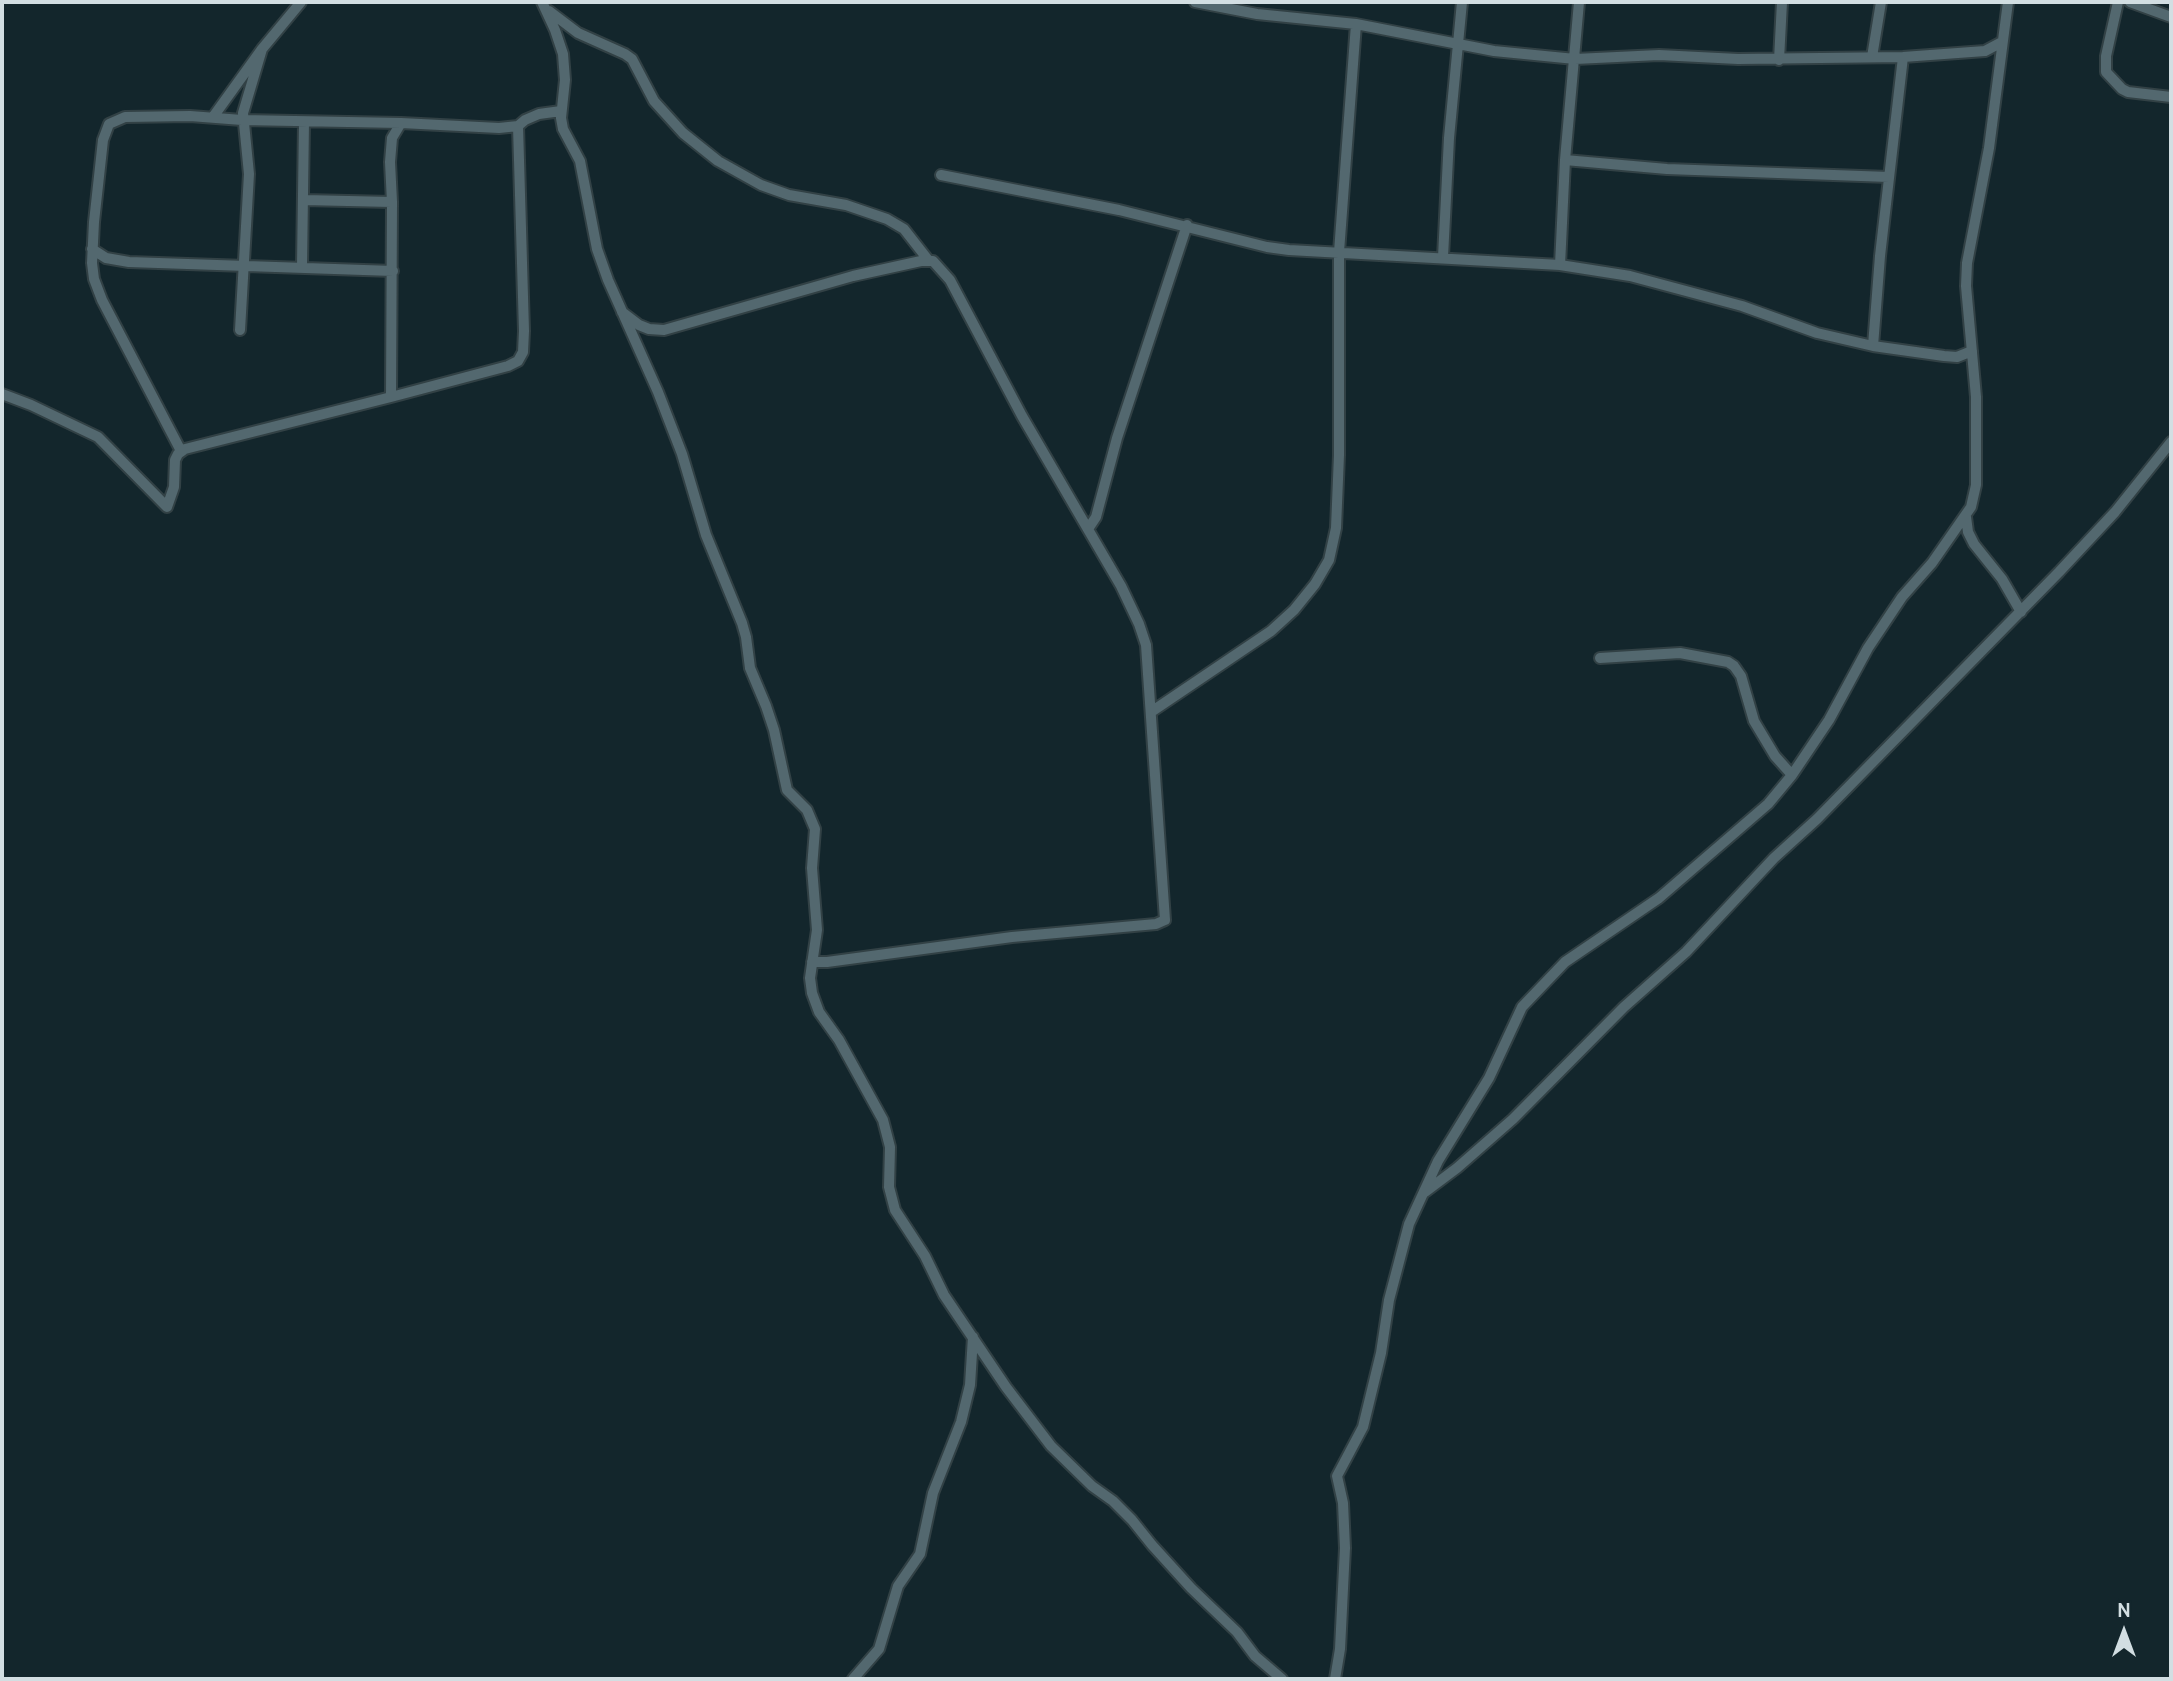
<!DOCTYPE html>
<html>
<head>
<meta charset="utf-8">
<style>
	body { margin:0 }
	#map { position:relative; width:2173px; height:1681px; overflow:hidden; background:#13262c; font-family:Cabin,sans-serif }
	canvas { display:block }
	.frame { position:absolute; inset:0; border:4px solid #d2dee2; pointer-events:none }
	.north { position:absolute; left:2089px; top:1597px; width:70px; height:70px; -webkit-text-stroke:5px #13262c; paint-order:stroke; rotate:0deg; font-size:19px; font-weight:700; line-height:28px; text-align:center; color:#d2dee2 }
	.north::after { content:''; display:block; margin:auto; width:24px; height:32px; background:#d2dee2; clip-path:polygon(50% 0,100% 100%,50% 72%,0 100%) }
</style>
</head>
<body>
<div id="map">
<canvas width="2173" height="1681"></canvas>
<div class="frame"></div>
<div class="north">N</div>
</div>
<script>
const ctx = document.querySelector('canvas').getContext('2d');
ctx.lineJoin = 'round';
const toPath = rows => new Path2D(rows.map(r => 'M' + r).join(''));
function stroke(path, color, width, dash) { ctx.strokeStyle = color; ctx.lineWidth = width; ctx.lineCap = dash ? 'butt' : 'round'; ctx.setLineDash(dash || []); ctx.stroke(path); }
const minor = toPath([
	[542,2,555,30,563,54,565,80,561,118,563,129,580,161,597,249,608,280,658,392,682,454,706,535,742,623,746,637,750,668,766,706,774,730,787,790,807,810,815,829,812,868,817,930,810,978,812,993,819,1012,839,1040,883,1120,890,1147,889,1187,895,1210,925,1256,944,1295,1006,1387,1051,1446,1092,1486,1113,1501,1132,1520,1152,1545,1191,1588,1237,1632,1255,1656,1282,1679],
	[1195,2,1257,14,1356,24,1494,51,1575,59,1659,55,1738,59,1903,57,1985,51,2002,42],
	[2118,2,2106,56,2106,72,2122,89,2128,92,2171,97],
	[2130,2,2171,17],
	[549,11,578,33,625,54,632,59,654,101,683,133,718,161,761,185,789,195,846,205,887,219,904,229,929,261],
	[1872,57,1881,2],
	[1779,60,1782,2],
	[213,117,262,49,301,2],
	[1565,160,1667,169,1889,177],
	[941,175,1119,210,1267,247,1289,250,1560,265,1630,276,1742,306,1817,333,1873,346,1944,356,1957,357,1972,351],
	[304,200,392,202],
	[92,249,106,258,129,262,393,271],
	[1443,257,1449,138,1462,2],
	[1560,265,1565,160,1579,2],
	[302,266,304,122],
	[622,312,639,325,649,329,664,330,853,276,921,261,933,261,950,280,1022,416,1121,586,1139,624,1146,645,1165,920,1156,924,1012,937,827,962,812,962],
	[240,330,249,174,243,113,262,49],
	[1873,346,1880,256,1903,57],
	[2,394,31,405,98,437,167,507,174,487,175,460,178,454,185,449,391,397,508,366,518,361,523,352,524,331,518,126],
	[391,397,392,202,390,162,392,138,401,123],
	[181,451,102,300,94,279,92,263,94,222,103,140,109,124,125,117,190,116,242,120,401,123,499,128,518,126,525,120,539,114,561,111],
	[1966,517,1968,532,1974,544,2002,579,2021,612],
	[1088,529,1096,517,1117,438,1187,225],
	[1600,658,1680,653,1728,662,1734,666,1741,676,1754,721,1775,756,1792,775],
	[1151,712,1271,631,1294,610,1315,584,1329,560,1336,528,1339,455,1339,252,1356,24],
	[1425,1192,1457,1168,1513,1119,1624,1007,1686,952,1774,858,1817,819,2059,572,2115,512,2171,442],
	[853,1679,879,1649,898,1586,920,1554,933,1493,961,1422,970,1385,973,1337],
	[1335,1679,1340,1649,1345,1548,1343,1503,1337,1476,1363,1427,1381,1353,1389,1300,1409,1224,1438,1161,1489,1078,1522,1007,1565,962,1659,898,1768,804,1792,775,1829,720,1868,648,1902,597,1932,563,1971,507,1976,485,1976,397,1966,286,1967,263,1989,148,2008,2]
]);
stroke(minor, '#324145', 14);
stroke(minor, '#53686f', 10);
</script>
</body>
</html>
